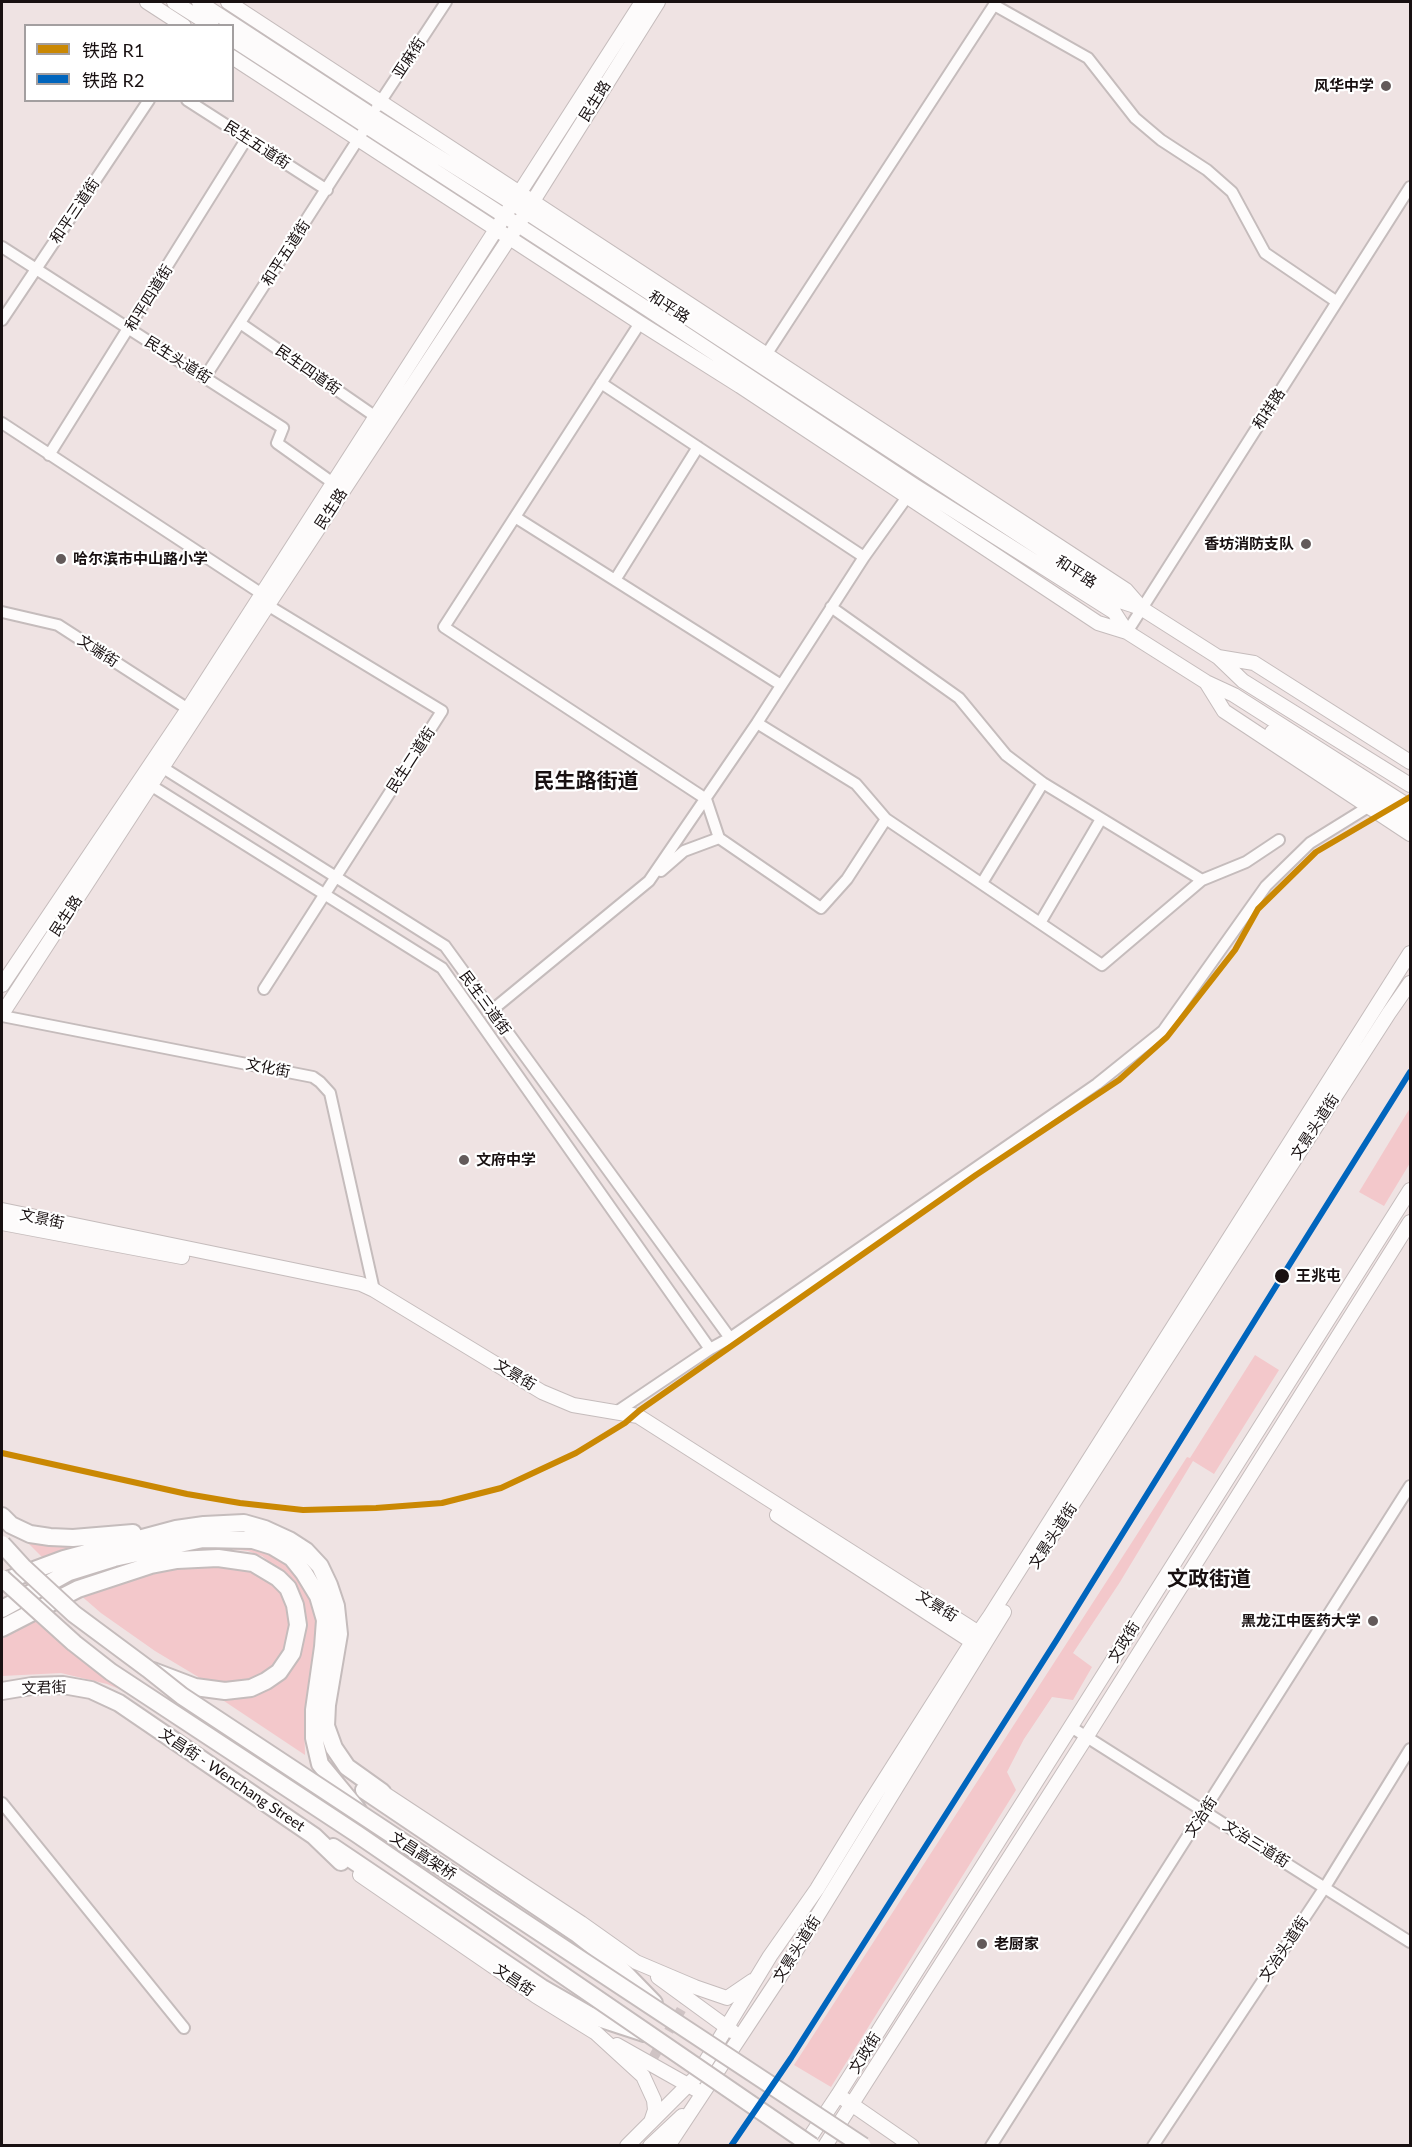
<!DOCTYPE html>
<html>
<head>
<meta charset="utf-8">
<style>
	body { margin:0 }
	#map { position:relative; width:1412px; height:2147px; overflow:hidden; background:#efe3e3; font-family:Lato,"Noto Sans SC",sans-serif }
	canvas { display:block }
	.frame { position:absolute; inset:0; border:3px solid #181011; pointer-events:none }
	.legend { position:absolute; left:24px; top:24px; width:210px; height:78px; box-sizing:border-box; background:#fff; border:2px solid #a39fa0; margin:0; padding:8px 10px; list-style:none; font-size:18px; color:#181011 }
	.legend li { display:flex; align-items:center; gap:12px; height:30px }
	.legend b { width:30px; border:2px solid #a39fa0 }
</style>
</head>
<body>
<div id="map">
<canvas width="1412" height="2147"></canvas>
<div class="frame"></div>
<ul class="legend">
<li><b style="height:8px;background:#ca8803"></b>铁路 R1</li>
<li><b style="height:8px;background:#0065bd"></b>铁路 R2</li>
</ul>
</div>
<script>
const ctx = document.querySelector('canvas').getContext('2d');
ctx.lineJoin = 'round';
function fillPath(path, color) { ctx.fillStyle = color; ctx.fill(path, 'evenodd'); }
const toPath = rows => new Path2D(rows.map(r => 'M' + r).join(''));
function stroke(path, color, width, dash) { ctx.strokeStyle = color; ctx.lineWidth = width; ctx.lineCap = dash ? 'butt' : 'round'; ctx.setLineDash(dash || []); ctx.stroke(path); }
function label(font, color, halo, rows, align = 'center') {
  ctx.font = font + ' Lato,"Noto Sans SC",sans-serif'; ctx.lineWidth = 4.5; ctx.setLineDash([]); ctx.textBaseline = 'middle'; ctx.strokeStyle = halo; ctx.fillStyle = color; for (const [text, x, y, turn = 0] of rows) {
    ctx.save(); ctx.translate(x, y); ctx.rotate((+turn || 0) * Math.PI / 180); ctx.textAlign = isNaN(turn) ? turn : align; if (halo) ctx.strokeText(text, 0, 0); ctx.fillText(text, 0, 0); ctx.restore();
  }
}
fillPath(toPath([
	[1410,1108,1410,1163,1384,1206,1359,1192],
	[1255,1355,1279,1370,1214,1474,1193,1461,1120,1582,1073,1653,1092,1667,1073,1700,1052,1697,1024,1739,1007,1772,1016,1790,831,2087,794,2065,1187,1457,1190,1458],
	[16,1531,100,1541,45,1560],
	[214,1547,255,1548,270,1553,284,1562,296,1574,312,1601,316,1617,317,1636,315,1656,304,1714,305,1755,224,1701,251,1697,268,1690,291,1670,299,1655,283,1572,262,1556,248,1551],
	[190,1563,247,1567,275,1584,287,1606,290,1618,289,1632,285,1646,275,1664,264,1673,249,1681,233,1684,217,1683,200,1678,155,1651,101,1613,79,1594,97,1586],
	[31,1618,71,1650,131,1694,107,1684,61,1673,2,1676,2,1632]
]), '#f3c8cb');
stroke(toPath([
	[646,2070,691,1993]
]), '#cfc3c4', 10, [10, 5]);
const minor = toPath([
	[995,2,994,5,1088,58,1135,118,1161,140,1207,170,1232,192,1265,253,1337,302],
	[187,100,327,190],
	[377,107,446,2],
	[2,247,283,428,277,443,333,483],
	[2,320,149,100],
	[240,323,376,417],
	[640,323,444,627,706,799,719,838,821,908,847,879,886,819,856,784,757,723],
	[766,355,994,5],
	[205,377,366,127],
	[601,383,864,557],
	[2,423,262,594],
	[49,455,247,138],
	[515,517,781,685],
	[615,580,698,447],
	[831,607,959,698,1006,755,1043,783,1202,880],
	[2,612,58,625,188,709],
	[1127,632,1410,187],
	[157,764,445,946,730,1338],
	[144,781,442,968,710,1349],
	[886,819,1102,965,1202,880,1246,862,1279,840],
	[661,871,684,851,719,838],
	[982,883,1043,783],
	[1040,923,1101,819],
	[264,989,442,711,264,603],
	[491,1011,649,881,757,723,864,557,907,497],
	[2,1016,313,1077,320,1082,330,1093,374,1290],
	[615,1413,710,1349,730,1338,1097,1084,1163,1031,1266,886,1310,843,1368,807],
	[1071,1727,1410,1942],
	[2,1803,184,2028],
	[991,2146,1410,1486],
	[1153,2146,1325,1887,1410,1749]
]);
const major = toPath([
	[147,2,184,26],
	[174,2,212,26],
	[199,2,372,115,514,204,1120,601,1141,608,1218,657,1243,681,1410,785],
	[228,2,1126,590,1140,606],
	[232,39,649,310,915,486,1114,612,1127,632,1206,682,1234,695,1410,807],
	[232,57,640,323,740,386,1098,623,1127,632],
	[1218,657,1254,663,1410,762],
	[1206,682,1224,711,1410,834],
	[1272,732,1410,820],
	[2,985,188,709,642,2],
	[2,1014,268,605,518,225,658,2],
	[2,1210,361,1284,374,1290,542,1392,573,1405,638,1416,985,1637],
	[2,1223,182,1257],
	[777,1515,980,1647],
	[1045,1547,1389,1013,1410,983],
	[382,1792,581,1923,636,1962,695,1987,727,1998,752,1981],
	[360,1875,536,1996,596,2033,643,2076,654,2100,655,2110,651,2122],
	[658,1977,732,2031],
	[617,2045,695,2089],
	[844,2099,912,2146],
	[627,2146,697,2076,770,1956,817,1889,866,1809,972,1642,990,1616,1410,953],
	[650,2146,682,2116],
	[668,2146,781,1975,1004,1612],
	[804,2146,838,2095,1410,1190],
	[825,2146,1087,1736,1410,1222]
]);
const highway = toPath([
	[2,1516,11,1525,30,1534,50,1537,73,1538,133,1533],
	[2,1582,64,1559,176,1529,204,1525,244,1523,265,1529,289,1540,306,1551,320,1566,329,1585,336,1606,339,1634,327,1705,326,1726,334,1748,347,1767,382,1792],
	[2,1609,69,1572,114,1558,203,1539,253,1540,272,1546,292,1558,304,1573,318,1596,325,1620,323,1647,314,1710,314,1738,320,1764,358,1810],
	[2,1628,78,1589,151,1565,177,1560,218,1558,253,1563,278,1578,288,1588,295,1605,298,1625,292,1653,279,1672,266,1681,251,1688,225,1691,195,1687,153,1671],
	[2,1691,32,1686,63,1685,91,1690,119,1703,314,1836,341,1862],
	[364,1790,576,1933,618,1966,654,2003],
	[333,1847,542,1988,589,2015,644,2033]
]);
stroke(minor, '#c5bcbc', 14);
stroke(major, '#c5bcbc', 16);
stroke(highway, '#c5bcbc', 20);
stroke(minor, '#fdfbfb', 10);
stroke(major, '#fdfbfb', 14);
stroke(highway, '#fdfbfb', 16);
const highwayBridge = toPath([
	[2,1544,23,1567,74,1614,148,1669,182,1696,863,2146],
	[2,1578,74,1643,111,1672,357,1834,812,2146]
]);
stroke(highwayBridge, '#c5bcbc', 20, []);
stroke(highwayBridge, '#fdfbfb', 16);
stroke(toPath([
	[2,1453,187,1494,240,1503,303,1510,376,1508,442,1503,501,1488,576,1453,625,1423,640,1410,976,1175,1119,1080,1167,1037,1235,950,1258,909,1316,852,1410,797]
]), '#ca8803', 6);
stroke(toPath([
	[731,2146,791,2058,1056,1641,1273,1291,1410,1072]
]), '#0065bd', 6);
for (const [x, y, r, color] of [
	[1386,86,6,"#635a5a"],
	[1306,544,6,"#635a5a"],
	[61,559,6,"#635a5a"],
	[464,1160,6,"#635a5a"],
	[1282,1276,8,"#181011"],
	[1373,1621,6,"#635a5a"],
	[982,1944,6,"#635a5a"]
]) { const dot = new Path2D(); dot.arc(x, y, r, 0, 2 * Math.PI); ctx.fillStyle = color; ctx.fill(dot); stroke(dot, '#fff', 2); }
label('15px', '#181011', '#fff', [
	["亚麻街",409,58,-57],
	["民生路",595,101,-58],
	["民生五道街",257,145,33],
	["和平三道街",75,211,-56],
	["和平五道街",286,253,-57],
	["和平四道街",149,298,-58],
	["和平路",669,307,33],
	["民生头道街",178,360,32],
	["民生四道街",308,370,35],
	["和祥路",1269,409,-57],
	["民生路",331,509,-57],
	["和平路",1076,572,33],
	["文端街",98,651,33],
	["民生二道街",411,760,-57],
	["民生路",66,916,-57],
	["民生三道街",485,1003,54],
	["文化街",268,1068,11],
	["文景头道街",1315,1127,-57],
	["文景街",42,1219,12],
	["文景街",515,1375,31],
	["文景头道街",1053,1536,-57],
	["文景街",937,1606,32],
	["文政街",1124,1642,-58],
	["文君街",44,1688,-2],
	["文昌街 - Wenchang Street",232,1780,34],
	["文治街",1201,1817,-57],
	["文治三道街",1256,1844,32],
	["文昌高架桥",423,1856,33],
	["文景头道街",797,1949,-58],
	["文治头道街",1284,1949,-56],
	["文昌街",514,1980,34],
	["文政街",865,2053,-58]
]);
label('bold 15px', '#181011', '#fff', [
	["风华中学",1374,86],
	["香坊消防支队",1294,544],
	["哈尔滨市中山路小学",73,559,"left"],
	["文府中学",476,1160,"left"],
	["黑龙江中医药大学",1361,1621],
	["老厨家",994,1944,"left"]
], 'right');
label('bold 15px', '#181011', '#fff', [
	["王兆屯",1296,1276]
], 'left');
label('bold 21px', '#181011', '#fff', [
	["民生路街道",586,781],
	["文政街道",1209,1579]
]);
</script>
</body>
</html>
